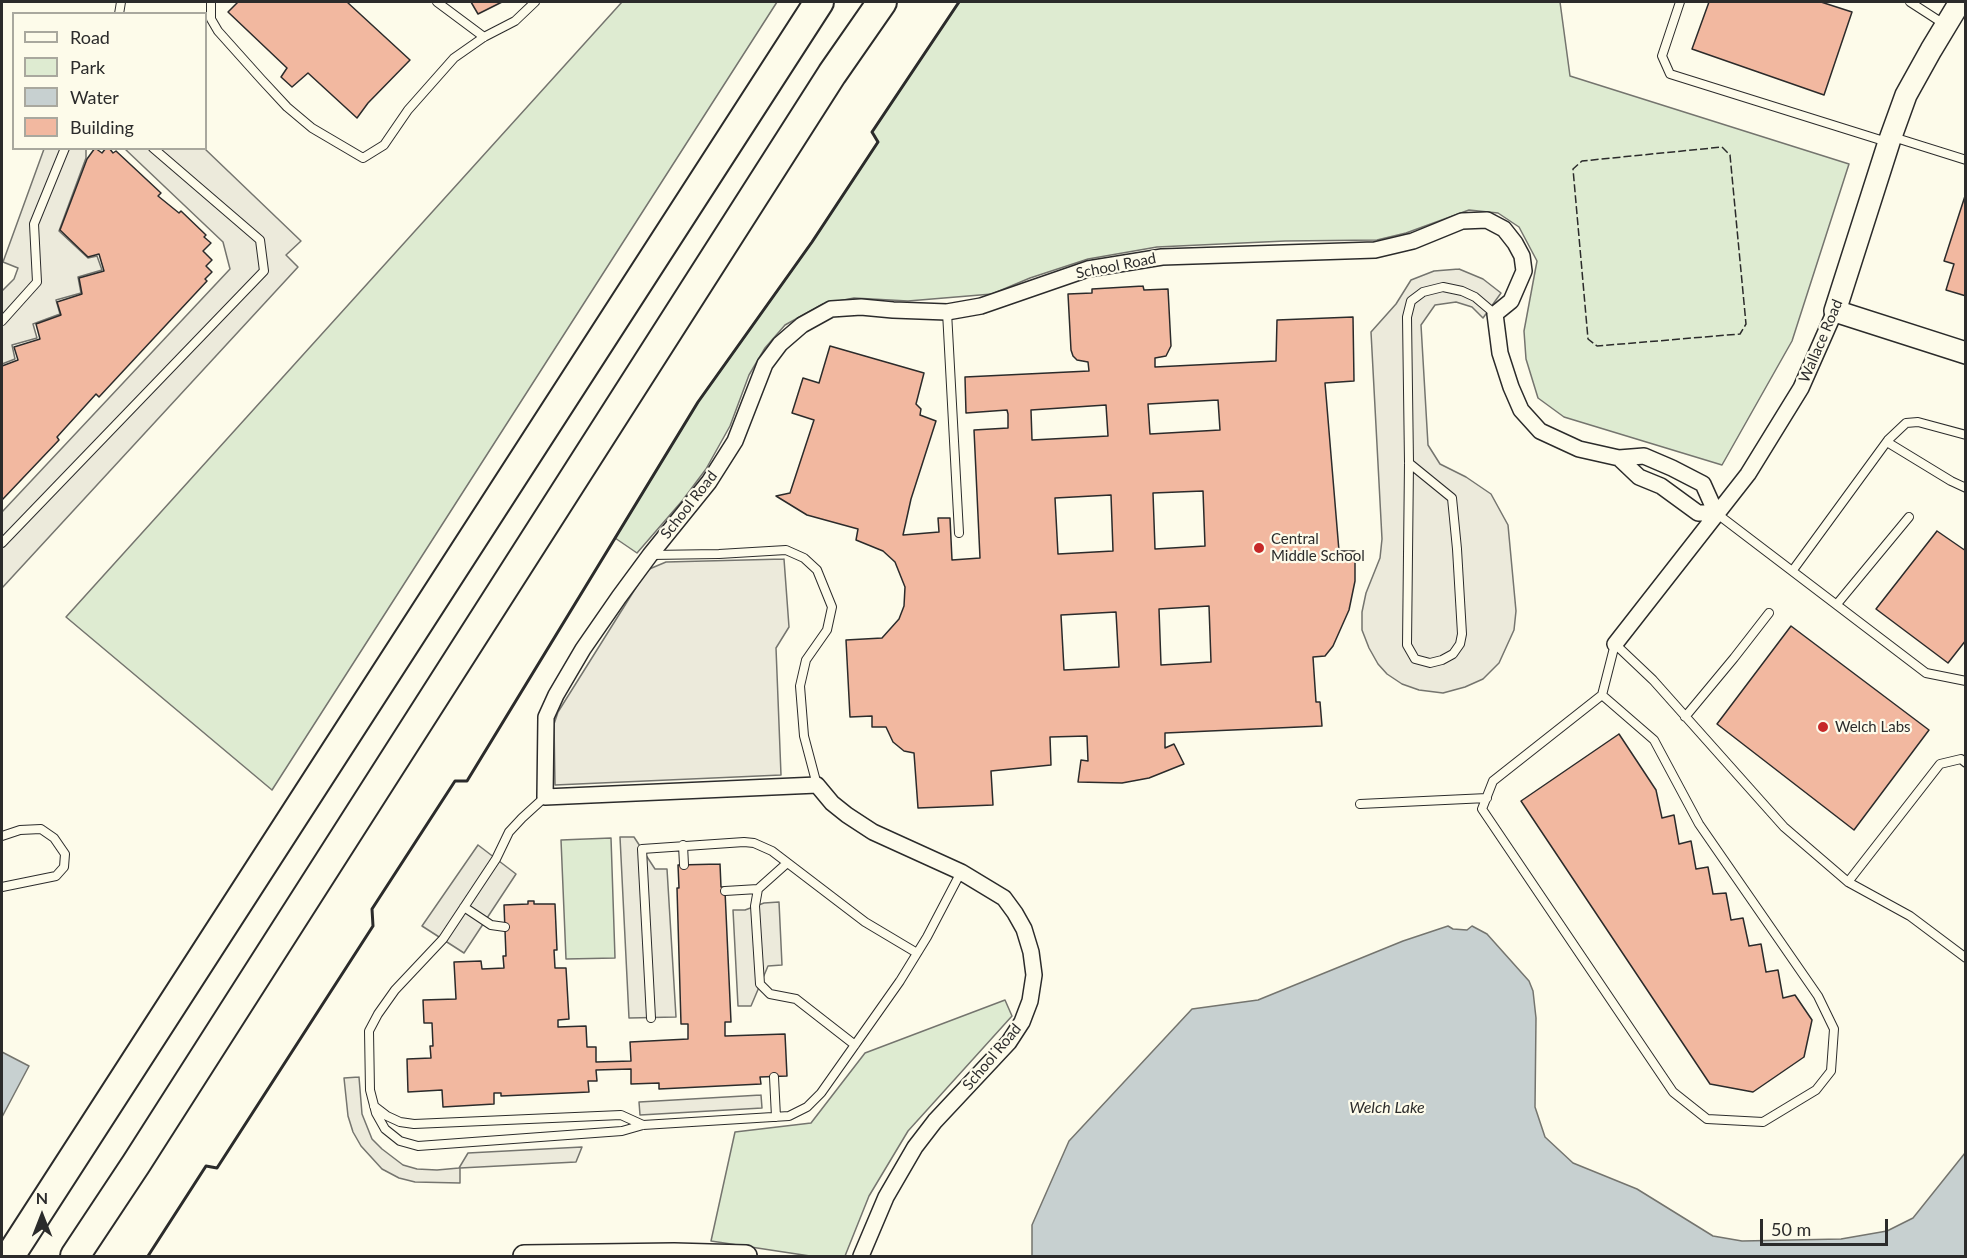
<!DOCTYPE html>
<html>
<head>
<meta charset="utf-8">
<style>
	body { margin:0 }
	#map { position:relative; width:1967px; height:1258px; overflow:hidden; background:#fdfbea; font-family:Lato,sans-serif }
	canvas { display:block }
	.frame { position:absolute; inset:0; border:3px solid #2b2b2b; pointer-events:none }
	.legend { position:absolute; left:12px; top:12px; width:195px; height:138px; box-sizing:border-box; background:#fdfbea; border:2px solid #a9a89e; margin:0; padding:8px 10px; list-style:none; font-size:18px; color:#2b2b2b }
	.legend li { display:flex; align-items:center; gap:12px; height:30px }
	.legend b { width:30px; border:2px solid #a9a89e }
	.north { position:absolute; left:12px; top:1186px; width:60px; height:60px; -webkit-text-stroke:4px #fdfbea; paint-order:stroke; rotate:0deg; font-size:16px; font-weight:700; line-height:24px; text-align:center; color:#2b2b2b }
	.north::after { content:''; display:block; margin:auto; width:21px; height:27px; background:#2b2b2b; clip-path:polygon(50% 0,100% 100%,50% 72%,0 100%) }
	.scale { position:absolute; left:1760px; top:1219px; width:128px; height:27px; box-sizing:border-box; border:3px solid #2b2b2b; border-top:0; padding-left:8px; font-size:18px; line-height:21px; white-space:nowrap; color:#2b2b2b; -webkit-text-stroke:4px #fdfbea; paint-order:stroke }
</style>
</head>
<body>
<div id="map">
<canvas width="1967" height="1258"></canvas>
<div class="frame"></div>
<ul class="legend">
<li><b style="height:8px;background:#fdfbea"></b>Road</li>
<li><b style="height:16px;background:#deebd1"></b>Park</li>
<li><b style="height:16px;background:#c7d0d0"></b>Water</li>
<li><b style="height:16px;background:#f2b8a0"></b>Building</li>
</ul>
<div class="north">N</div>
<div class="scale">50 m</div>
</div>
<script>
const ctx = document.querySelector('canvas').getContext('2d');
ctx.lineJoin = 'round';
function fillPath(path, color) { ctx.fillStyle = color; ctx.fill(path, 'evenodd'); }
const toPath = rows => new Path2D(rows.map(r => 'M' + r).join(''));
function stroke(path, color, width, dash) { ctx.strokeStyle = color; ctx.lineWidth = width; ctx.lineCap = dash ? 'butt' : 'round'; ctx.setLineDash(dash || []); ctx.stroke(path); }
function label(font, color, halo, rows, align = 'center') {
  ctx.font = font + ' Lato,sans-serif'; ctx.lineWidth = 4.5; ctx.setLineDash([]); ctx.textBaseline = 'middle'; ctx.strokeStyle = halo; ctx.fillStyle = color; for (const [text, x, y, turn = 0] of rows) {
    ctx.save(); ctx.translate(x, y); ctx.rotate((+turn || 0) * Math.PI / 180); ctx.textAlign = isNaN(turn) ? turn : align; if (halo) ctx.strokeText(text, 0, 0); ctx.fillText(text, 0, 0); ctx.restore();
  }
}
const green = toPath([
	[622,2,777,2,272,790,66,617,622,2],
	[959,2,1560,2,1570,76,1849,164,1792,341,1722,465,1564,417,1538,398,1526,359,1524,331,1537,261,1519,227,1498,213,1469,210,1406,233,1377,240,1285,241,1157,247,1088,259,1030,278,992,294,908,301,854,298,823,304,785,325,765,348,749,375,730,426,706,469,682,501,637,553,615,538,698,402,812,242,878,142,872,132,959,2],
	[611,838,615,958,566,959,561,840,611,838],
	[1005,1000,1012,1016,908,1131,869,1196,845,1256,810,1256,711,1241,735,1132,811,1123,865,1053,1005,1000]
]);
fillPath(green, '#deebd1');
stroke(green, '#74746e', 1.5);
const parking = toPath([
	[44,149,86,149,86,158,59,231,88,258,97,256,102,270,78,277,81,293,56,300,60,314,33,324,37,338,12,345,15,359,2,364,2,291,14,279,18,268,3,262,44,149],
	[125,149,205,149,301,241,286,255,298,267,2,588,2,512,230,269,223,242,125,149],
	[1459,269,1483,279,1501,293,1483,318,1472,307,1456,302,1435,305,1421,325,1428,445,1440,464,1466,477,1491,494,1508,525,1516,611,1514,630,1499,663,1483,679,1465,687,1443,693,1419,690,1402,684,1387,674,1378,664,1369,648,1362,630,1362,612,1366,593,1380,558,1382,539,1371,332,1396,304,1411,280,1434,271,1459,269],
	[784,559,789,627,776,648,781,775,555,785,554,724,558,712,647,570,666,562,784,559],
	[620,837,634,837,655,869,667,869,676,1017,629,1018,620,837],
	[478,845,516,874,464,953,422,926,478,845],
	[779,902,782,965,768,966,751,1006,738,1006,733,910,745,910,764,903,779,902],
	[359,1077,362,1114,372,1139,382,1149,403,1165,417,1169,437,1170,459,1168,468,1153,582,1147,576,1162,460,1168,460,1183,415,1182,399,1178,382,1169,361,1146,353,1132,348,1116,344,1078,359,1077],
	[761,1095,762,1108,640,1115,639,1102,761,1095]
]);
fillPath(parking, '#eceadb');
stroke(parking, '#74746e', 1.5);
const water = toPath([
	[1448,926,1453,929,1467,930,1472,926,1487,934,1529,981,1533,991,1536,1018,1535,1107,1545,1137,1573,1163,1637,1189,1713,1236,1742,1241,1841,1239,1887,1231,1913,1218,1965,1153,1965,1256,1032,1256,1032,1225,1069,1141,1192,1009,1258,1000,1403,941,1448,926],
	[2,1052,29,1066,2,1117,2,1052]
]);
fillPath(water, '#c7d0d0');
stroke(water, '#74746e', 1.5);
const building = toPath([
	[238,2,347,2,410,60,368,103,357,118,308,73,292,87,281,77,287,68,228,12,238,2],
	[471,2,502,2,478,14,471,2],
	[1709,2,1821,2,1852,12,1824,95,1692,49,1709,2],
	[95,148,102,153,106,148,109,148,113,153,116,151,161,193,158,196,179,213,181,211,206,235,204,237,211,243,203,251,212,260,206,266,212,272,205,279,207,281,99,397,96,394,57,437,59,440,2,500,2,366,18,360,14,347,40,339,36,324,61,315,57,302,82,294,79,278,104,271,99,254,88,257,60,230,87,159,95,148],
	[1965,196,1966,196,1966,296,1946,290,1954,264,1944,261,1965,196],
	[1143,286,1144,290,1168,289,1171,346,1166,356,1155,358,1155,367,1276,361,1277,320,1353,317,1354,381,1325,383,1339,551,1355,551,1355,581,1349,610,1333,646,1325,656,1313,657,1316,702,1320,702,1322,726,1165,733,1165,748,1174,744,1184,764,1149,778,1122,783,1078,782,1081,760,1088,761,1087,736,1050,737,1051,765,991,771,993,805,918,808,914,753,904,751,893,742,886,727,872,727,872,716,850,717,846,640,882,638,899,619,904,606,905,587,895,562,883,551,856,540,858,529,807,515,776,496,790,493,814,420,792,413,803,378,819,383,830,346,924,373,916,404,921,409,920,415,936,421,911,499,903,535,939,532,938,518,950,518,952,560,980,558,974,430,1008,428,1008,414,1007,410,966,413,965,377,1089,371,1088,362,1077,360,1073,356,1071,350,1068,294,1092,293,1092,289,1143,286],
	[1218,400,1220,430,1150,434,1148,404,1218,400],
	[1106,405,1108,436,1032,440,1031,410,1106,405],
	[1203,491,1205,546,1155,549,1153,493,1203,491],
	[1111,495,1113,551,1058,554,1055,498,1111,495],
	[1209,606,1211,662,1161,665,1159,609,1209,606],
	[1116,612,1119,667,1064,670,1061,615,1116,612],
	[1937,531,1966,551,1966,640,1948,663,1876,609,1937,531],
	[1791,626,1929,730,1854,830,1717,724,1791,626],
	[1619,734,1656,790,1662,818,1674,815,1679,844,1691,841,1696,869,1708,867,1713,894,1726,893,1731,920,1743,918,1749,946,1761,944,1766,972,1778,970,1783,998,1795,995,1812,1020,1804,1057,1753,1092,1710,1084,1521,801,1619,734],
	[720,864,721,887,724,887,725,891,731,1022,725,1022,725,1036,785,1034,787,1076,760,1077,761,1084,659,1089,659,1083,631,1084,631,1069,596,1070,597,1081,588,1081,589,1092,501,1096,501,1093,494,1093,494,1104,443,1107,442,1090,408,1092,407,1059,431,1058,430,1046,433,1046,432,1023,424,1023,423,1000,456,999,454,962,481,961,482,969,504,968,503,956,506,956,504,905,528,904,528,901,534,901,534,904,555,904,557,950,554,950,555,968,566,968,569,1019,558,1020,558,1027,586,1026,587,1047,596,1047,596,1062,631,1061,630,1042,688,1039,688,1024,681,1024,677,888,679,888,678,865,720,864]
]);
fillPath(building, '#f2b8a0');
stroke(building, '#2b2b2b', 1.5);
const lane = toPath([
	[211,2,211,19,218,31,261,79,287,107,312,128,363,158,384,145,408,110,454,58,484,37,515,21,535,2],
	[437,2,484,37],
	[1680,2,1662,56,1670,74,1887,142],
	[1910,2,1944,24],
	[119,14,121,2],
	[1893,137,1966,160],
	[947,312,959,533],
	[2,321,37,282,34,224,65,148],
	[1887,442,1951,481,1966,488],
	[1409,463,1452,498,1457,549,1462,634,1460,644,1453,654,1442,660,1430,663,1415,659,1407,645,1409,463,1407,317,1411,301,1423,292,1443,287,1462,291,1475,297,1495,314],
	[1716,513,1926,673,1966,681],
	[2,543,264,271,260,240,153,148],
	[650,555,719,554,786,550,804,558,817,570,832,607,827,630,806,660,800,686,804,736,817,785],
	[1793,570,1888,440,1906,423,1918,422,1966,435],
	[1837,604,1909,517],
	[1602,695,1654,740,1699,824,1818,996,1834,1029,1831,1071,1816,1090,1763,1122,1707,1119,1673,1092,1482,809,1493,781,1602,695,1615,644,1653,680,1784,827,1848,882,1910,916,1966,958],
	[1685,717,1734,658,1769,613],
	[545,797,522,818,509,832,496,859,443,939,395,990,378,1014,369,1031,370,1090,376,1113,385,1129,400,1141,418,1146,622,1131,643,1125,789,1116,807,1107,821,1093,900,981,927,937,961,872],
	[1360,804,1487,798],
	[2,836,20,830,41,829,54,838,65,854,64,867,56,876,2,887],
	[683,845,684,865],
	[786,864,758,889,755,906,760,984,770,994,796,999,855,1045],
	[1848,882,1940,764,1961,759,1966,763],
	[725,891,758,889],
	[464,907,491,925,505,927],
	[651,1018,642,849,744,842,754,843,772,851,865,922,917,953],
	[774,1077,776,1117],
	[374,1106,387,1116,400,1122,414,1124,621,1115,643,1125]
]);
const street = toPath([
	[1619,458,1639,477,1661,486,1698,513,1716,513],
	[1615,644,1748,474,1801,388,1835,311],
	[861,1256,886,1197,915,1147,935,1121,1009,1042,1022,1022,1030,1001,1034,975,1031,952,1024,929,1015,913,1004,898,961,872,873,832,847,815,832,803,817,785,545,797,546,717,556,695,583,649,619,597,650,555,709,482,735,441,765,364,780,344,802,325,831,309,861,307,893,310,947,312,981,306,1088,269,1162,257,1375,250,1413,241,1462,221,1487,220,1504,229,1515,243,1522,256,1524,271,1511,301,1495,314,1500,353,1511,387,1521,410,1540,431,1579,449,1619,458,1644,456,1672,468,1703,484,1716,513]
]);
const secondary = toPath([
	[1960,2,1931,50,1906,95,1889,142,1835,311,1966,353],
	[524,1256,674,1254,746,1256]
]);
const highway = toPath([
	[10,1256,819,2],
	[75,1256,136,1164,832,74,882,2]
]);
stroke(lane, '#2b2b2b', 10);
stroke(street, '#2b2b2b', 18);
stroke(secondary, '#2b2b2b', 24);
stroke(highway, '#2b2b2b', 32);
stroke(lane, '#fdfbea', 8);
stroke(street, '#fdfbea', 15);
stroke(secondary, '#fdfbea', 21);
stroke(highway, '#fdfbea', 28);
stroke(toPath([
	[1722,147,1730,155,1746,324,1740,334,1597,346,1588,339,1573,169,1582,161,1722,147]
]), '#2b2b2b', 1.5, [8, 3]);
stroke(toPath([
	[148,1256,206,1166,217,1168,373,926,372,909,455,781,467,781,698,402,812,242,878,142,872,132,959,2]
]), '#2b2b2b', 3);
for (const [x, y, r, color] of [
	[1259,548,6,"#c62828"],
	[1823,727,6,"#c62828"]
]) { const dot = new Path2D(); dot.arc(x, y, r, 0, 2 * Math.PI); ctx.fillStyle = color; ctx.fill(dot); stroke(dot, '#fdfbea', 2); }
label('15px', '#2b2b2b', '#fdfbea', [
	["School Road",1116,266,-11],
	["Wallace Road",1821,341,-67],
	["School Road",689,505,-52],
	["School Road",992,1057,-50]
]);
label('15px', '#2b2b2b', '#fdfbea', [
	["Central",1271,539],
	["Middle School",1271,556],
	["Welch Labs",1835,727]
], 'left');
label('italic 16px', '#2b2b2b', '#fdfbea', [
	["Welch Lake",1387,1108]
]);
</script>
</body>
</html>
